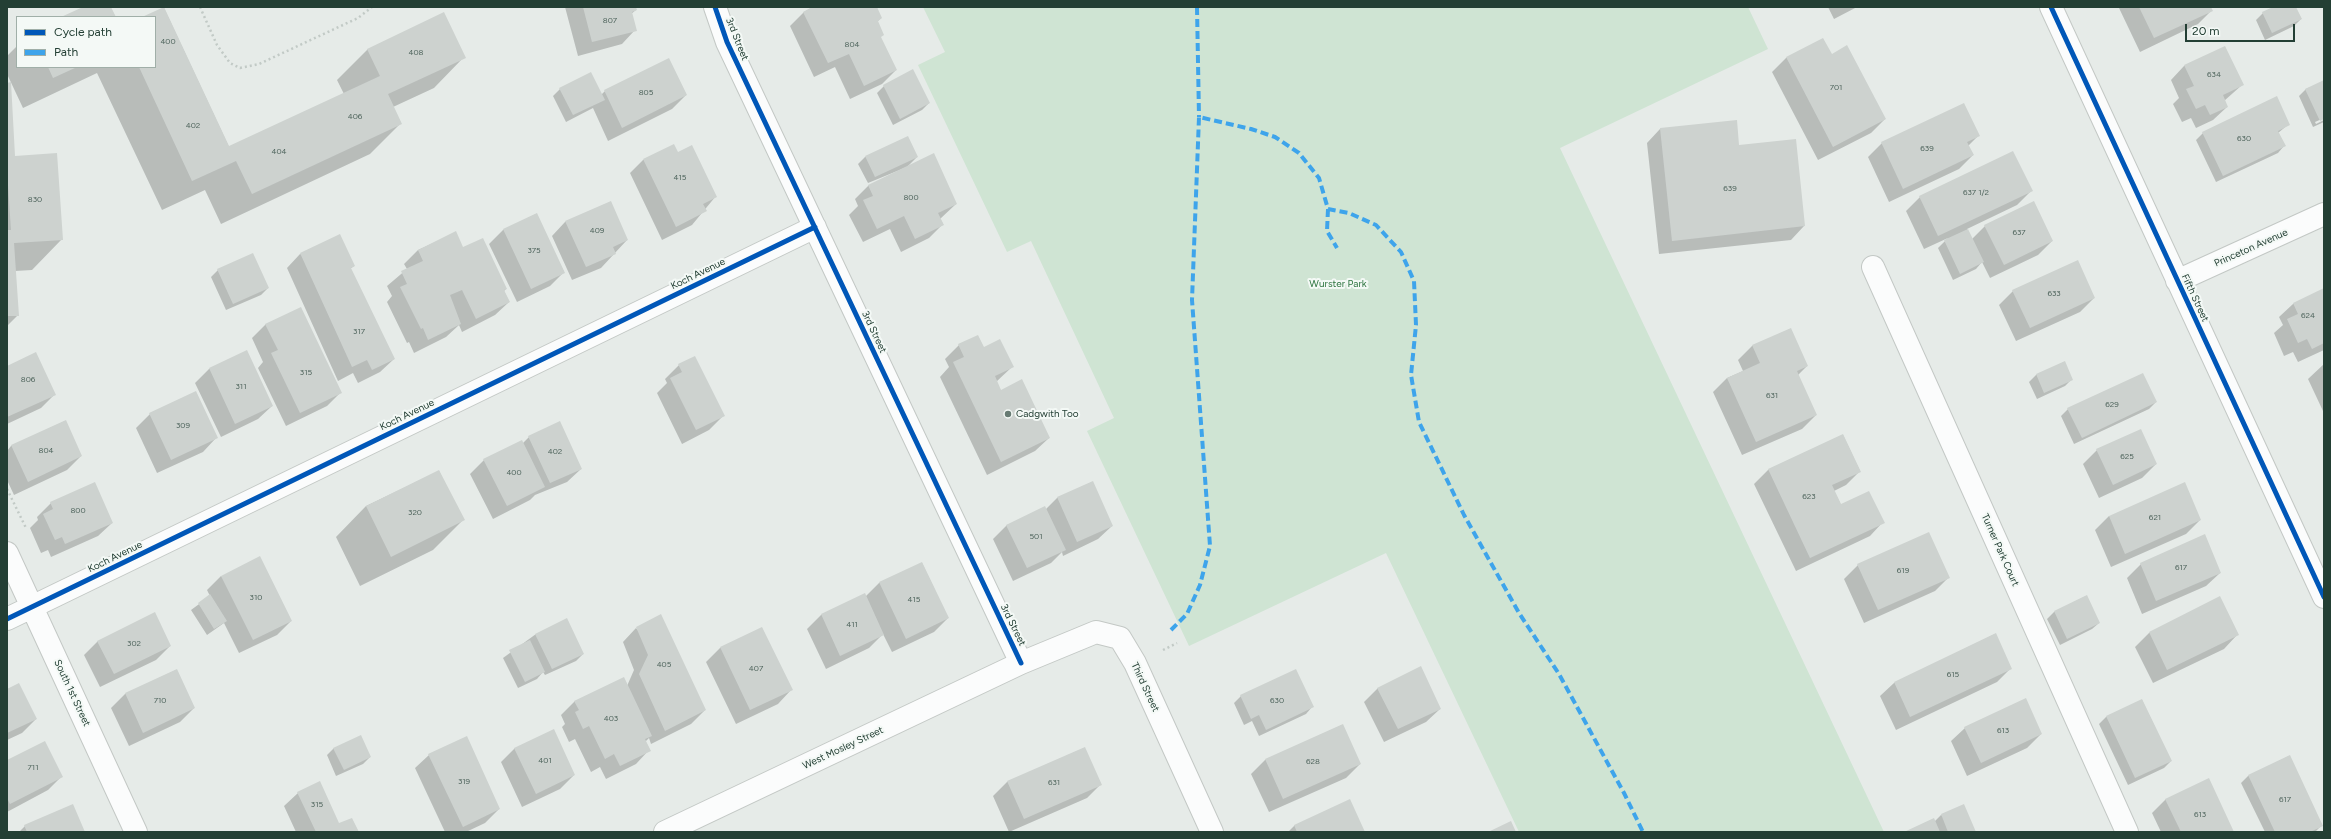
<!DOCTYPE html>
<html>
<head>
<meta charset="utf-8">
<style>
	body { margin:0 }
	#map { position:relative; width:2331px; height:839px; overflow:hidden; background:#e6ebe8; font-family:Figtree,sans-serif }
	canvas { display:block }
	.frame { position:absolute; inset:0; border:8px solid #233f34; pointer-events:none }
	.legend { position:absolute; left:16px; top:16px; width:140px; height:52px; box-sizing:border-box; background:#f4f9f6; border:1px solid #a0afa8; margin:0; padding:5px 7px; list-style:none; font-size:12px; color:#233f34 }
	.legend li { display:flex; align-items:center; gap:8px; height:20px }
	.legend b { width:20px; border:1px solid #a0afa8 }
	.scale { position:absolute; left:2185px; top:24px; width:110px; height:18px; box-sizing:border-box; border:2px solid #233f34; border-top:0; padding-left:5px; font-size:12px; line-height:14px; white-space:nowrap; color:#233f34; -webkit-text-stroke:3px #f4f9f6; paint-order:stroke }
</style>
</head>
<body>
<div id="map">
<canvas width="2331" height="839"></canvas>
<div class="frame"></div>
<ul class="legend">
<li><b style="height:5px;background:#0057b8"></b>Cycle path</li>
<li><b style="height:5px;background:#3ea4eb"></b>Path</li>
</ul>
<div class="scale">20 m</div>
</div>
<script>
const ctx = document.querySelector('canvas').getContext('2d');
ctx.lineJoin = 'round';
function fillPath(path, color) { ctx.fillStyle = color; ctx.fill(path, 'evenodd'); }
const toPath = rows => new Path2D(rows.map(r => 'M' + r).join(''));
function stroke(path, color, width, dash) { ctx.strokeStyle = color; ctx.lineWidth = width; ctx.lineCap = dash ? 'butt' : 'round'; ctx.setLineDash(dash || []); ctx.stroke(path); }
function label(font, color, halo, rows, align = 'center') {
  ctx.font = font + ' Figtree,sans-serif'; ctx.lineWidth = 4; ctx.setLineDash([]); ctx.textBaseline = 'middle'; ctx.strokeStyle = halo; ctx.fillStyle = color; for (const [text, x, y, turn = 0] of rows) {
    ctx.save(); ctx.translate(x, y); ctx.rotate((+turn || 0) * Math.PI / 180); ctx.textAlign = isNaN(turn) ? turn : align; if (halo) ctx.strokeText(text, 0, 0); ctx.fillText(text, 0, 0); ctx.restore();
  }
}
fillPath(toPath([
	[923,7,1748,7,1768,49,1560,148,1884,832,1519,832,1386,553,1189,646,1087,431,1114,418,1031,241,1007,252,918,65,945,52]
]), '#cfe4d3');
fillPath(toPath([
	[565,7,635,7,636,10,631,14,635,30,622,44,578,56],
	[814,7,876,7,881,18,877,22,880,38,896,70,882,84,850,99,835,67,814,77,790,26,804,12],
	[1828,7,1857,7,1834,19],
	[2210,7,2212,10,2198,24,2140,52,2119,8],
	[2276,7,2295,7,2301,19,2294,26,2265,40,2256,20,2263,13],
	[164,8,229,147,344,94,337,80,368,49,464,57,434,88,393,107,401,123,370,154,221,224,205,190,162,210,97,73,23,108,7,74,7,56,17,46,17,67,155,67,155,17,144,17],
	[1823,39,1831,55,1885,119,1871,133,1818,160,1772,72,1786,58],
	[2225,47,2242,85,2224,101,2227,107,2213,120,2196,128,2191,118,2182,122,2173,104,2179,98,2171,80,2184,66],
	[2324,81,2324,118,2315,122,2316,124,2324,120,2324,122,2313,127,2299,96,2306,89],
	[7,84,14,157,62,239,32,270,15,271,18,315,7,326],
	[884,86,929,103,922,110,893,125,877,93],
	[560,89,601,95,605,91,686,95,672,109,608,141,593,108,566,122,553,96],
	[2289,124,2278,133,2284,146,2278,153,2216,182,2196,140,2203,133],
	[1660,129,1738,146,1804,226,1791,240,1659,254,1647,143],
	[1978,136,1968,146,1973,155,1959,169,1889,202,1868,157,1882,143],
	[678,153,716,196,692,225,662,240,630,173,643,160],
	[865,157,917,157,907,167,868,183,858,164],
	[869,185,956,204,940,219,943,224,929,238,901,252,890,229,863,242,849,215,858,206,855,199],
	[2031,191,2017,205,1967,229,1972,239,1985,226,2052,241,2038,255,1990,278,1982,262,1976,269,1953,280,1938,248,1948,238,1924,249,1906,211,1920,197],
	[610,202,627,240,601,268,572,280,552,236,565,222],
	[536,214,564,272,550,286,517,302,489,244,503,230],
	[455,233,463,249,506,289,504,291,509,302,495,315,462,332,459,325,446,337,414,353,409,342,407,343,387,302,392,296,387,286,407,269,404,264,418,250],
	[300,254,354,266,350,269,394,359,380,372,358,383,353,373,338,381,287,268],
	[218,270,268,288,261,295,226,310,211,277],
	[2324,289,2324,350,2298,362,2293,352,2284,356,2274,333,2283,325,2279,317,2293,304],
	[2013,291,2094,298,2080,312,2016,341,1999,305],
	[266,324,340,393,327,406,286,426,258,368,263,362,252,338],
	[1790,329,1807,366,1798,375,1816,415,1802,429,1742,455,1713,392,1727,378,1743,371,1738,360,1752,346],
	[959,345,983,348,1012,367,996,382,1001,391,1049,438,1035,451,987,475,940,377,949,367,945,359],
	[247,352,272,406,258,419,221,437,195,383,209,369],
	[2064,362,2072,379,2065,386,2037,399,2029,382,2036,375],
	[2324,364,2324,410,2323,411,2308,379],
	[679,365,723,416,709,430,682,444,657,393,667,383,665,379],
	[7,367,55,394,41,408,7,424],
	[195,393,216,438,203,452,157,473,136,428,150,414],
	[2156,402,2149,409,2074,444,2061,416,2068,409],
	[65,421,81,456,67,470,14,495,7,480,7,451,11,446],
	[1843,435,1860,471,1846,485,1834,491,1841,505,1883,522,1870,536,1796,571,1754,484,1768,470],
	[529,437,581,469,567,482,535,495,530,500,493,519,470,474,484,460,523,443],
	[2097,450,2156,464,2142,478,2099,498,2083,464],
	[439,471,463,520,433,550,360,586,336,537,366,506],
	[1092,482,1112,526,1098,539,1063,556,1062,552,1051,563,1013,581,993,539,1007,525,1045,510,1057,498],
	[51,503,112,523,98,536,51,557,48,550,41,553,30,528,38,520,37,517],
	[2109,516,2200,520,2186,534,2111,567,2095,530],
	[922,563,948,618,934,632,892,652,883,634,869,648,826,669,807,629,821,615,864,595,865,597,879,583],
	[2141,564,2220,573,2206,586,2142,614,2127,578],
	[1858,565,1949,577,1935,591,1864,623,1844,579],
	[221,576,291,621,277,635,239,653,224,623,207,635,191,610,210,596,207,590],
	[2086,596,2099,623,2092,629,2060,645,2047,619,2054,612],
	[2219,598,2237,635,2224,649,2153,683,2135,647,2149,633],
	[636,628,705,710,691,724,651,744,649,738,645,742,649,750,636,764,606,779,600,767,591,772,575,739,569,742,562,727,565,724,561,715,575,701,627,686,634,670,623,642],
	[762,628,791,690,778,704,736,724,706,662,720,648],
	[536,634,583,654,576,661,545,675,543,672,537,679,518,688,503,658],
	[1995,634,2011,668,1997,682,1896,730,1880,696,1894,683],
	[98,641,170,646,156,660,100,687,84,655],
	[176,670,194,708,180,722,129,746,111,708,125,694],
	[1378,688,1440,709,1426,722,1384,742,1364,702],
	[7,690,36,719,22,733,7,740],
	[1241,696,1312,707,1306,714,1259,736,1252,721,1244,725,1234,703],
	[2142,700,2171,761,2164,768,2128,785,2099,724,2106,717],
	[1342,725,1360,764,1346,778,1269,812,1251,774,1265,760],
	[1965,728,2041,734,2027,748,1967,776,1951,741],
	[334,748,370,757,363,764,336,776,327,755],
	[515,748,574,775,560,789,522,807,501,762],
	[1084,748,1101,784,1087,798,1009,832,993,796,1007,782],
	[429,755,499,809,485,823,466,832,445,832,415,768],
	[2289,756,2322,825,2315,832,2265,832,2241,783,2248,776],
	[7,761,62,776,48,790,7,812],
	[298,793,339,825,358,832,296,832,284,806],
	[2166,799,2233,832,2161,832,2152,813],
	[1941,815,1975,832,1907,832,1934,822],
	[1295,825,1364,832,1288,832],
	[25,826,84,832,19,832]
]), '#0003');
fillPath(toPath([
	[83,7,111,7,116,17,61,17],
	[164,7,229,146,380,76,367,49,444,12,466,58,388,94,402,124,252,194,236,161,192,181,139,67,155,67,155,17,142,17],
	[583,7,636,7,637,10,632,12,637,31,592,42],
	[812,7,877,7,882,18,878,21,884,35,881,37,897,70,864,86,849,54,828,63,803,12],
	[2139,7,2211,7,2213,11,2154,38],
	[2273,7,2296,7,2302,19,2272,33,2262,12],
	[1823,38,1832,54,1847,45,1886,119,1833,147,1786,57],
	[2225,46,2244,85,2223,95,2228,107,2210,115,2205,105,2196,109,2186,89,2194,86,2184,65],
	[669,58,687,95,622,128,604,90],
	[48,67,77,67,53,78],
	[913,69,930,103,900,119,883,85],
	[591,72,605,100,573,115,559,88],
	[2324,80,2324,119,2320,121,2305,89],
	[11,82,15,156,57,153,63,240,14,243,19,316,7,316,7,230,11,230,7,170,7,83],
	[2277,96,2290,125,2278,131,2286,146,2223,176,2202,132],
	[1964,103,1980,136,1967,142,1974,155,1903,189,1881,142],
	[1737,120,1739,145,1796,139,1805,226,1672,241,1660,128],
	[908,136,918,157,875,177,865,156],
	[674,144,678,152,692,145,717,197,703,204,707,211,676,227,643,159],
	[2013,151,2033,191,1938,236,1919,196],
	[934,153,957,204,938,213,944,225,915,239,904,216,877,229,863,200,873,196,868,185],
	[611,201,628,240,613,247,616,254,586,267,565,221],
	[2034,201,2053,241,2004,265,1984,225],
	[537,213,565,273,531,289,503,229],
	[1968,229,1984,262,1960,274,1944,240],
	[456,231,463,247,483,238,507,289,504,290,510,302,476,319,462,290,450,295,461,324,428,340,423,328,421,329,400,287,407,284,401,271,423,261,418,250],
	[340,234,355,266,351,268,395,359,372,370,367,360,352,367,300,253],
	[253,253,269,288,233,304,217,269],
	[2078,260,2095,298,2030,328,2012,290],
	[2324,288,2324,343,2312,349,2307,339,2298,343,2287,319,2298,314,2293,303],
	[301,307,342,393,300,413,271,353,278,350,265,324],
	[1791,328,1808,366,1797,371,1817,415,1756,442,1727,378,1760,363,1752,345],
	[978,335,984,347,1000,339,1014,367,995,376,1001,390,1022,379,1050,438,1001,462,953,362,964,357,958,344],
	[247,350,273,406,235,424,209,368],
	[36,352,56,395,7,417,7,366],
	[695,356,725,416,696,430,670,378,682,372,678,364],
	[2065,361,2073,380,2044,393,2036,374],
	[2143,373,2157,402,2082,438,2067,408],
	[196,391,218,438,171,460,149,413],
	[66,420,82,456,28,482,11,445],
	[560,421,582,469,550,483,528,436],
	[2141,429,2157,464,2113,485,2096,449],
	[1843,434,1861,472,1832,485,1841,504,1869,491,1885,523,1810,558,1768,469],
	[522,440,545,487,507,506,483,459],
	[439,470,465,520,391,557,366,506],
	[1093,481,1113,526,1077,542,1057,497],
	[95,482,113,523,65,544,62,537,55,540,43,514,53,509,50,502],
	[2185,482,2201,520,2125,554,2109,516],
	[1045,506,1066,550,1027,568,1006,525],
	[1929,532,1950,578,1878,610,1857,564],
	[2205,534,2221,573,2156,601,2140,563],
	[260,556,292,621,253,640,221,576],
	[922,562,949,618,906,639,879,582],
	[865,593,884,635,840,656,821,614],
	[210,594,227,621,214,629,198,603],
	[2087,595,2100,623,2067,639,2054,611],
	[2220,596,2239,635,2167,670,2149,632],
	[155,612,171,646,114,674,97,641],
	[661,614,706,710,665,731,639,674,648,655,636,627],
	[567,618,584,654,552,669,535,634],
	[762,627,793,690,750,710,720,647],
	[1996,633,2012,669,1910,717,1894,682],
	[530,640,545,672,525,682,509,650],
	[1421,666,1441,709,1398,729,1377,688],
	[177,669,195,708,143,733,125,693],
	[1296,669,1314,707,1266,730,1259,715,1251,719,1240,695],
	[624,677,652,736,645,739,651,751,620,766,614,754,605,759,589,726,583,729,575,712,579,710,574,701],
	[19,683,37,719,7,733,7,689],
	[2026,698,2042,734,1981,763,1964,727],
	[2142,699,2172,761,2135,778,2106,716],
	[1343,724,1361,764,1283,799,1265,759],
	[554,729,575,775,536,794,514,748],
	[361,735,371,757,344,770,333,748],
	[467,736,500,809,463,827,428,754],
	[45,741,63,777,10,804,7,798,7,760],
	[1085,747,1102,785,1024,819,1007,781],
	[2290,755,2323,826,2310,832,2275,832,2248,775],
	[2209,778,2234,832,2181,832,2165,799],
	[320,781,339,823,352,818,359,832,316,832,297,792],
	[1350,799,1365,832,1297,832,1294,825],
	[73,804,85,832,27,832,24,825],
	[1964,804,1976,832,1948,832,1941,814],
	[1934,818,1940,832,1904,832],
	[1511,821,1516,832,1488,832]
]), '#cdd2cf');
const minor = toPath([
	[715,7,727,42,1021,663],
	[2051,7,2324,597],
	[1873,267,2127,832],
	[2177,281,2324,214],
	[7,553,136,832],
	[7,619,815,227],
	[665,832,1021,663,1096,632,1120,638,1135,663,1212,832]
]);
stroke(minor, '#c3c8c5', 24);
stroke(toPath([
	[200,7,217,45,230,63,240,68,259,64,358,18,372,7],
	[7,489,26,528],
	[1163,650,1177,643]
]), '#c2cac6', 2.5, [2, 3]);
stroke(minor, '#fbfcfc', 22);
stroke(toPath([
	[1197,7,1199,117],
	[1328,209,1327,231,1337,248],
	[1171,630,1187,614,1200,585,1210,546,1192,300,1199,117,1251,129,1275,137,1299,153,1319,178,1328,209,1349,213,1376,225,1401,252,1414,281,1416,325,1411,375,1419,422,1464,515,1519,613,1559,674,1624,793,1643,832]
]), '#3ea4eb', 4, [8, 4]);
stroke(toPath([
	[715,7,727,42,1021,663],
	[2051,7,2324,597],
	[7,619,815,227]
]), '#0057b8', 5);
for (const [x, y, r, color] of [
	[1008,414,4,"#677b73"]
]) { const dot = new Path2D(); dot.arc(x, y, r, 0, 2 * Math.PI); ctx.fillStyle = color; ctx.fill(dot); stroke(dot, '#f4f9f6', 1.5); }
label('8px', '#4e645c', null, [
	["807",610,21],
	["400",168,42],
	["804",852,45],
	["408",416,53],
	["634",2214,75],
	["701",1836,88],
	["805",646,93],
	["406",355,117],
	["402",193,126],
	["630",2244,139],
	["639",1927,149],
	["404",279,152],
	["415",680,178],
	["639",1730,189],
	["637 1/2",1976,193],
	["800",911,198],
	["830",35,200],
	["409",597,231],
	["637",2019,233],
	["375",534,251],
	["633",2054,294],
	["624",2308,316],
	["317",359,332],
	["315",306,373],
	["806",28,380],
	["311",241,387],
	["631",1772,396],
	["629",2112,405],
	["309",183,426],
	["804",46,451],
	["402",555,452],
	["625",2127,457],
	["400",514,473],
	["623",1809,497],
	["800",78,511],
	["320",415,513],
	["621",2155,518],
	["501",1036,537],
	["617",2181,568],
	["619",1903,571],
	["310",256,598],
	["415",914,600],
	["411",852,625],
	["302",134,644],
	["405",664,665],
	["407",756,669],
	["615",1953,675],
	["710",160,701],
	["630",1277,701],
	["403",611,719],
	["613",2003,731],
	["401",545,761],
	["628",1313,762],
	["711",33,768],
	["319",464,782],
	["631",1054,783],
	["617",2285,800],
	["315",317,805],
	["613",2200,815]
]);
label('10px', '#233f34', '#f4f9f6', [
	["3rd Street",737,39,68],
	["Princeton Avenue",2251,248,-24],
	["Koch Avenue",698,274,-26],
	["Fifth Street",2195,298,65],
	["3rd Street",874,332,65],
	["Koch Avenue",407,415,-26],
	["Turner Park Court",2000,550,66],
	["Koch Avenue",115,557,-26],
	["3rd Street",1013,625,64],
	["Third Street",1145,687,65],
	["South 1st Street",72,693,65],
	["West Mosley Street",843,748,-25]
]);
label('10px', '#2e7540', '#f4f9f6', [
	["Wurster Park",1338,284]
]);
label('10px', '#233f34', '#f4f9f6', [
	["Cadgwith Too",1016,414]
], 'left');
</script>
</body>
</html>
